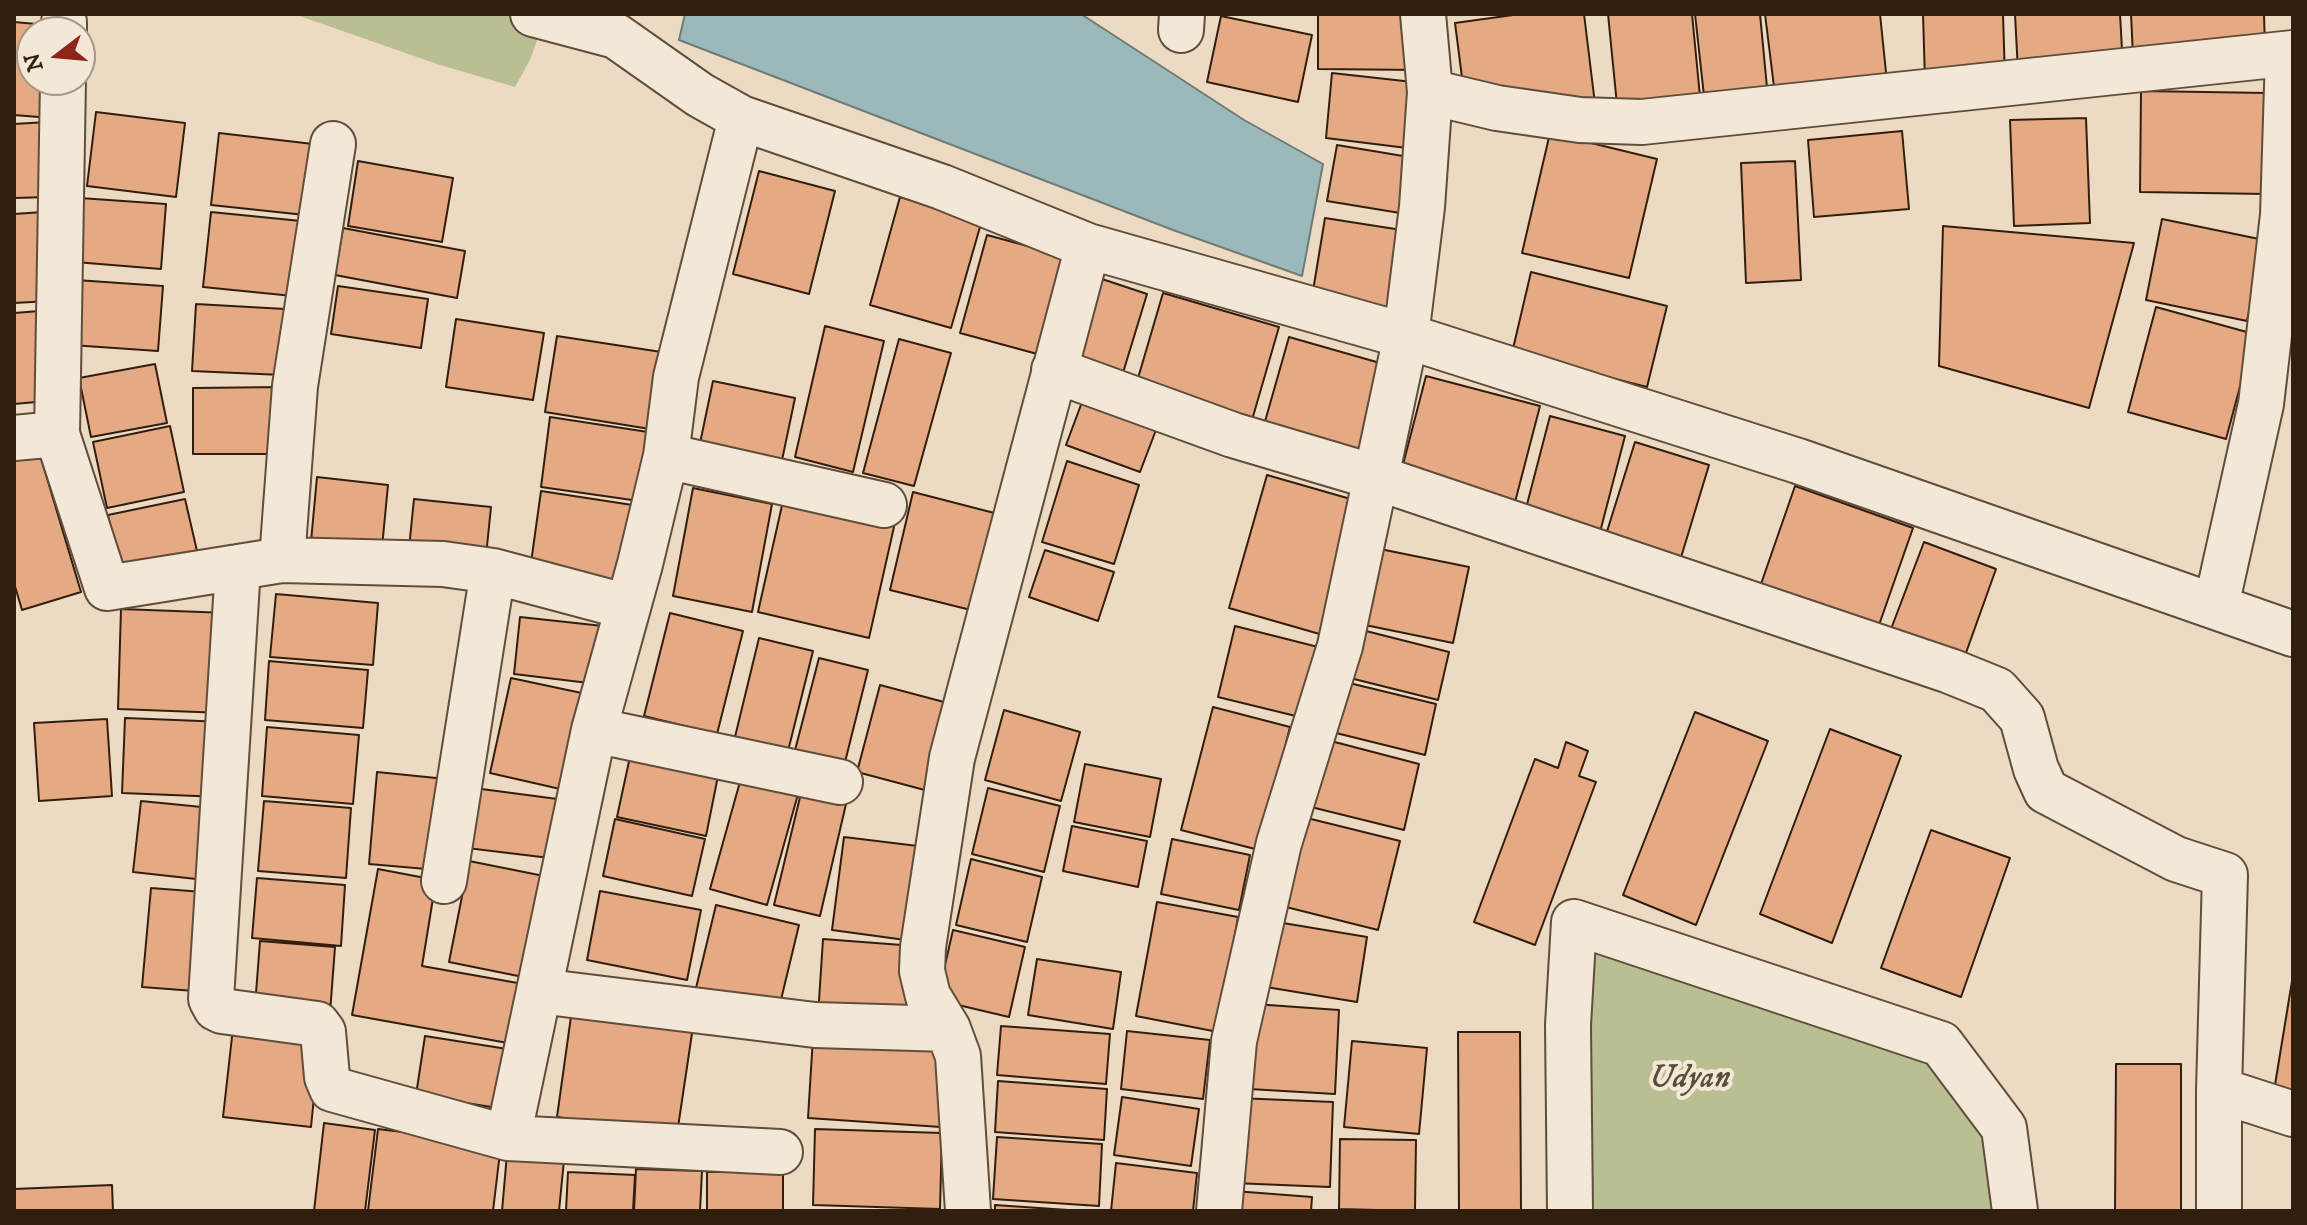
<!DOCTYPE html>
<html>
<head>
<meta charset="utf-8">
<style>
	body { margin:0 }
	#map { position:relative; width:2307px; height:1225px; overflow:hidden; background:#ecdac2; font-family:"IM FELL DW Pica",serif }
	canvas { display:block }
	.frame { position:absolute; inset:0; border:16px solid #321e0f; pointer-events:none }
	.north { position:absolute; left:16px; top:16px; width:80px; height:80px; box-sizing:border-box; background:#f3e7d7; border:2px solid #a69787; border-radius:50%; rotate:254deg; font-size:22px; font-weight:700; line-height:32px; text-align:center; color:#321e0f }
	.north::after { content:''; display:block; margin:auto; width:28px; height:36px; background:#8f2418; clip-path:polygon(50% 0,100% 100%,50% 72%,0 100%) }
</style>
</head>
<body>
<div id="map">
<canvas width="2307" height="1225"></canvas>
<div class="frame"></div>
<div class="north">N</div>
</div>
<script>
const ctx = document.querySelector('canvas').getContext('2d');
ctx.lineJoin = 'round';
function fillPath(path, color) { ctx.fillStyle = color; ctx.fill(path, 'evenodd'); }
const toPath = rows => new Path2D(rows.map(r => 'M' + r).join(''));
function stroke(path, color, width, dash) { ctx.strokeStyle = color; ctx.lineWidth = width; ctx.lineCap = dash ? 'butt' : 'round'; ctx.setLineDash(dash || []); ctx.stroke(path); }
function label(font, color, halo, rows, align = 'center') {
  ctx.font = font + ' "IM FELL DW Pica",serif'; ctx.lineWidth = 8; ctx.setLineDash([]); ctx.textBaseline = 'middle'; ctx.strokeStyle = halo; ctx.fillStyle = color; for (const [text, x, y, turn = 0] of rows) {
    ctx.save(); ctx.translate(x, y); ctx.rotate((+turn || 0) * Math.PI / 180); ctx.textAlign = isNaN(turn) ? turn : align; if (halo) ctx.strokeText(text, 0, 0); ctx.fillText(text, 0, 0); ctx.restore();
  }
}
fillPath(toPath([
	[294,14,514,14,541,29,530,60,515,87,437,64],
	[1560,902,1807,980,1954,1038,2028,1141,2034,1211,1557,1211]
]), '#b9bf92');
const water = toPath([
	[685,14,1081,14,1244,120,1323,164,1302,276,1173,230,679,40,685,14]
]);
fillPath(water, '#9bb9bb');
stroke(water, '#717b76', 2);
const building = toPath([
	[1318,14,1419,14,1419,70,1318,69,1318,14],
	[1520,14,1584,14,1595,104,1464,93,1455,23,1520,14],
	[1608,14,1692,14,1701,107,1618,115,1608,14],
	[1695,14,1760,14,1768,98,1705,105,1695,14],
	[1765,14,1880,14,1887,82,1775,95,1765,14],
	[1923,14,2003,14,2005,79,1925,81,1923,14],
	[2015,14,2120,14,2123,67,2018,72,2015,14],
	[2131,14,2264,14,2265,51,2133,56,2131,14],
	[1221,16,1312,35,1298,102,1207,82,1221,16],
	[14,22,59,26,59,32,32,32,32,80,55,80,51,118,14,115,14,22],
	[1332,73,1422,83,1415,149,1326,138,1332,73],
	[2141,91,2268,93,2266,194,2140,192,2141,91],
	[96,112,185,123,176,197,87,186,96,112],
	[2086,118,2090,223,2014,226,2010,120,2086,118],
	[47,122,50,197,14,198,14,124,47,122],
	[1902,131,1909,209,1814,217,1808,140,1902,131],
	[219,133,313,144,305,215,211,205,219,133],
	[1550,133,1657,159,1629,278,1522,253,1550,133],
	[1337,145,1409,157,1400,213,1327,201,1337,145],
	[358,161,453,178,442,242,348,226,358,161],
	[1795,161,1801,280,1746,283,1741,163,1795,161],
	[759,171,835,191,809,294,733,274,759,171],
	[900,197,982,220,951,328,870,305,900,197],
	[80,198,166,204,161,269,75,262,80,198],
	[43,212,50,301,14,303,14,214,43,212],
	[211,212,301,221,293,296,203,287,211,212],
	[1325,218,1408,231,1394,311,1312,297,1325,218],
	[2162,219,2264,240,2247,321,2146,300,2162,219],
	[1943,226,2134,243,2089,408,1939,366,1943,226],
	[343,228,465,251,457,298,335,275,343,228],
	[987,235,1068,257,1041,355,960,333,987,235],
	[1531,272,1667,306,1647,387,1512,353,1531,272],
	[1102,279,1147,294,1122,376,1076,361,1102,279],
	[76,280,163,286,158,351,71,345,76,280],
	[338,286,428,299,421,348,331,334,338,286],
	[1163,293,1279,327,1252,420,1136,385,1163,293],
	[196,304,285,309,282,375,192,371,196,304],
	[2156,307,2254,334,2226,439,2128,412,2156,307],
	[40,311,47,401,14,404,14,313,40,311],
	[456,319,544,333,533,400,446,387,456,319],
	[825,326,884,341,853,472,795,457,825,326],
	[557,336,668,353,656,430,545,412,557,336],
	[1289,337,1387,365,1361,460,1262,432,1289,337],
	[899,339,951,353,914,486,863,473,899,339],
	[155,364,167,423,91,437,79,378,155,364],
	[1426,376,1540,406,1514,506,1400,476,1426,376],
	[713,381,795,398,781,465,699,448,713,381],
	[283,387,283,454,193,454,193,388,283,387],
	[1085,394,1159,422,1140,472,1066,445,1085,394],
	[1550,416,1625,436,1599,536,1524,516,1550,416],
	[550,417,648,432,639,501,541,487,550,417],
	[170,426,184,492,107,508,93,442,170,426],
	[35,438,81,592,22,610,14,583,14,444,35,438],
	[1635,442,1709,465,1679,564,1604,541,1635,442],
	[1067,461,1139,485,1114,564,1042,542,1067,461],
	[1267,475,1361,502,1323,635,1229,608,1267,475],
	[317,477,388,485,381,558,310,552,317,477],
	[1795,486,1913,528,1879,625,1761,584,1795,486],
	[693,488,772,504,752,612,673,596,693,488],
	[541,491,639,506,628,585,530,570,541,491],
	[785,492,896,518,869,638,758,612,785,492],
	[913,492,1002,515,979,612,890,590,913,492],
	[185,499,200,564,122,580,108,515,185,499],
	[414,499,491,507,485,566,408,558,414,499],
	[1924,542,1996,569,1962,664,1888,637,1924,542],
	[1380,549,1469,567,1453,643,1365,625,1380,549],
	[1045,550,1114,572,1098,621,1029,597,1045,550],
	[276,594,378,603,373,665,270,657,276,594],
	[121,609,228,613,224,713,118,709,121,609],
	[670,613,743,631,717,734,644,716,670,613],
	[520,617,603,626,597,684,514,674,520,617],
	[1235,626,1326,649,1308,719,1218,697,1235,626],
	[1358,629,1449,652,1438,700,1346,677,1358,629],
	[759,638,813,651,787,755,734,741,759,638],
	[819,658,868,670,843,770,793,758,819,658],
	[269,661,368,670,363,728,265,720,269,661],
	[511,678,591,695,569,791,490,773,511,678],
	[1345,682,1436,704,1425,755,1332,732,1345,682],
	[880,685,959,706,936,793,857,772,880,685],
	[1213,707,1290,727,1259,850,1181,830,1213,707],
	[1004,710,1080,732,1061,801,985,780,1004,710],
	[1695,712,1768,741,1696,925,1623,895,1695,712],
	[125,718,225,722,221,797,122,793,125,718],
	[107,719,112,796,39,801,34,723,107,719],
	[267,727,359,735,353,804,262,796,267,727],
	[1830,729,1901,756,1832,943,1760,914,1830,729],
	[1327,740,1419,764,1404,830,1311,807,1327,740],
	[1566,742,1588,751,1579,776,1596,782,1535,945,1474,922,1535,759,1558,768,1566,742],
	[631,752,719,771,706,836,617,817,631,752],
	[1085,764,1161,779,1150,837,1074,822,1085,764],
	[743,771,800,787,767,905,710,889,743,771],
	[377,772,446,779,438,870,369,864,377,772],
	[474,788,565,800,558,859,467,848,474,788],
	[988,788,1060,806,1044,872,972,854,988,788],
	[801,793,846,804,820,916,774,905,801,793],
	[141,801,222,809,214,881,133,872,141,801],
	[264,801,351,808,346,878,258,871,264,801],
	[1307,818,1400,841,1378,930,1286,907,1307,818],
	[615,819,705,839,692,896,603,876,615,819],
	[1072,826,1147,841,1138,887,1063,871,1072,826],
	[1931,830,2010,858,1961,997,1881,968,1931,830],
	[844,837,926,847,913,941,832,930,844,837],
	[1172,839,1250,855,1239,910,1161,894,1172,839],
	[971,859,1042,877,1027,942,956,925,971,859],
	[469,861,549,877,528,978,449,962,469,861],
	[378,869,436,880,422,966,529,985,519,1045,352,1015,378,869],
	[257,878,345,885,341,946,252,938,257,878],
	[151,888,216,893,208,992,142,987,151,888],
	[600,891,701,910,687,980,587,960,600,891],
	[1157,902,1238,917,1218,1032,1136,1016,1157,902],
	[716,905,799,925,779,1008,696,988,716,905],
	[1277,922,1367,937,1357,1002,1266,987,1277,922],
	[953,930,1025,947,1009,1017,937,1000,953,930],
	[823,939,915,946,910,1023,818,1016,823,939],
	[260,941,335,947,330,1013,255,1006,260,941],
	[1037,959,1121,972,1113,1029,1028,1015,1037,959],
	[2293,975,2293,1094,2274,1091,2293,975],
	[573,1002,694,1020,677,1134,557,1117,573,1002],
	[1254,1004,1339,1010,1335,1094,1249,1089,1254,1004],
	[1001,1026,1110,1034,1106,1084,997,1075,1001,1026],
	[233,1028,320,1038,311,1127,223,1117,233,1028],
	[1127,1031,1210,1040,1203,1099,1121,1089,1127,1031],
	[1458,1032,1520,1032,1521,1211,1459,1211,1458,1032],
	[425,1036,520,1051,510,1110,416,1095,425,1036],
	[813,1037,947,1046,941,1127,808,1118,813,1037],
	[1352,1041,1427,1048,1419,1134,1344,1127,1352,1041],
	[2116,1064,2181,1064,2181,1211,2115,1211,2116,1064],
	[998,1081,1107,1089,1104,1140,995,1132,998,1081],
	[1122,1097,1199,1109,1191,1166,1114,1155,1122,1097],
	[1237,1098,1333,1102,1330,1187,1233,1183,1237,1098],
	[324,1123,375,1130,365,1211,314,1211,324,1123],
	[378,1129,501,1144,493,1211,368,1211,378,1129],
	[815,1129,942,1133,940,1209,813,1205,815,1129],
	[997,1137,1102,1144,1099,1206,993,1199,997,1137],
	[1340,1139,1416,1140,1415,1211,1339,1209,1340,1139],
	[507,1154,564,1160,559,1211,502,1211,507,1154],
	[1116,1163,1197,1173,1193,1211,1111,1211,1116,1163],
	[636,1169,702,1171,700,1211,634,1211,636,1169],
	[568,1172,635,1175,633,1211,566,1211,568,1172],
	[707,1172,783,1172,783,1211,707,1211,707,1172],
	[112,1185,113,1211,14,1211,14,1189,112,1185],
	[1234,1191,1312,1197,1311,1211,1233,1211,1234,1191],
	[995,1205,1083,1211,995,1211,995,1205]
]);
fillPath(building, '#e5a983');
stroke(building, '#321e0f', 2);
const minor = toPath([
	[533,14,616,36,700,95,741,118,942,187,1088,246,1406,336,1798,461,2293,634],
	[1181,30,1182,14],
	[64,32,64,22],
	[63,80,57,434,107,588,282,560,443,564,493,571,628,607],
	[1430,92,1497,108,1580,120,1642,122,2293,53],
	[1054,370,1233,435,1378,478,1950,671,1997,690,2022,718,2036,769,2046,791,2176,859,2225,875,2219,1090,2219,1211],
	[14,438,57,434],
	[666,456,884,505],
	[282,560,295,386,333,144],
	[238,567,211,999,216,1008,222,1011,317,1024,323,1032,327,1077,332,1089,508,1138,780,1152],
	[2216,606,2261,404,2283,215,2288,54],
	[594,730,840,782],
	[444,881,493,571],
	[539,991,815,1025,948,1029],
	[2219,1090,2293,1114],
	[508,1138,594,730,640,564,666,456,676,377,741,118],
	[968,1211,958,1056,948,1029,928,996,922,971,923,947,952,758,1088,246],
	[1219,1211,1234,1041,1279,843,1340,646,1406,336,1422,207,1430,92,1423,14],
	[1570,1211,1568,1025,1574,922,1941,1044,2004,1128,2015,1211]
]);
stroke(minor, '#604d3c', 48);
stroke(minor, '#f3e7d7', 44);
label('italic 32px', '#5a4e36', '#f3e7d7', [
	["Udyan",1690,1080]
]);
</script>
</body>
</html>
